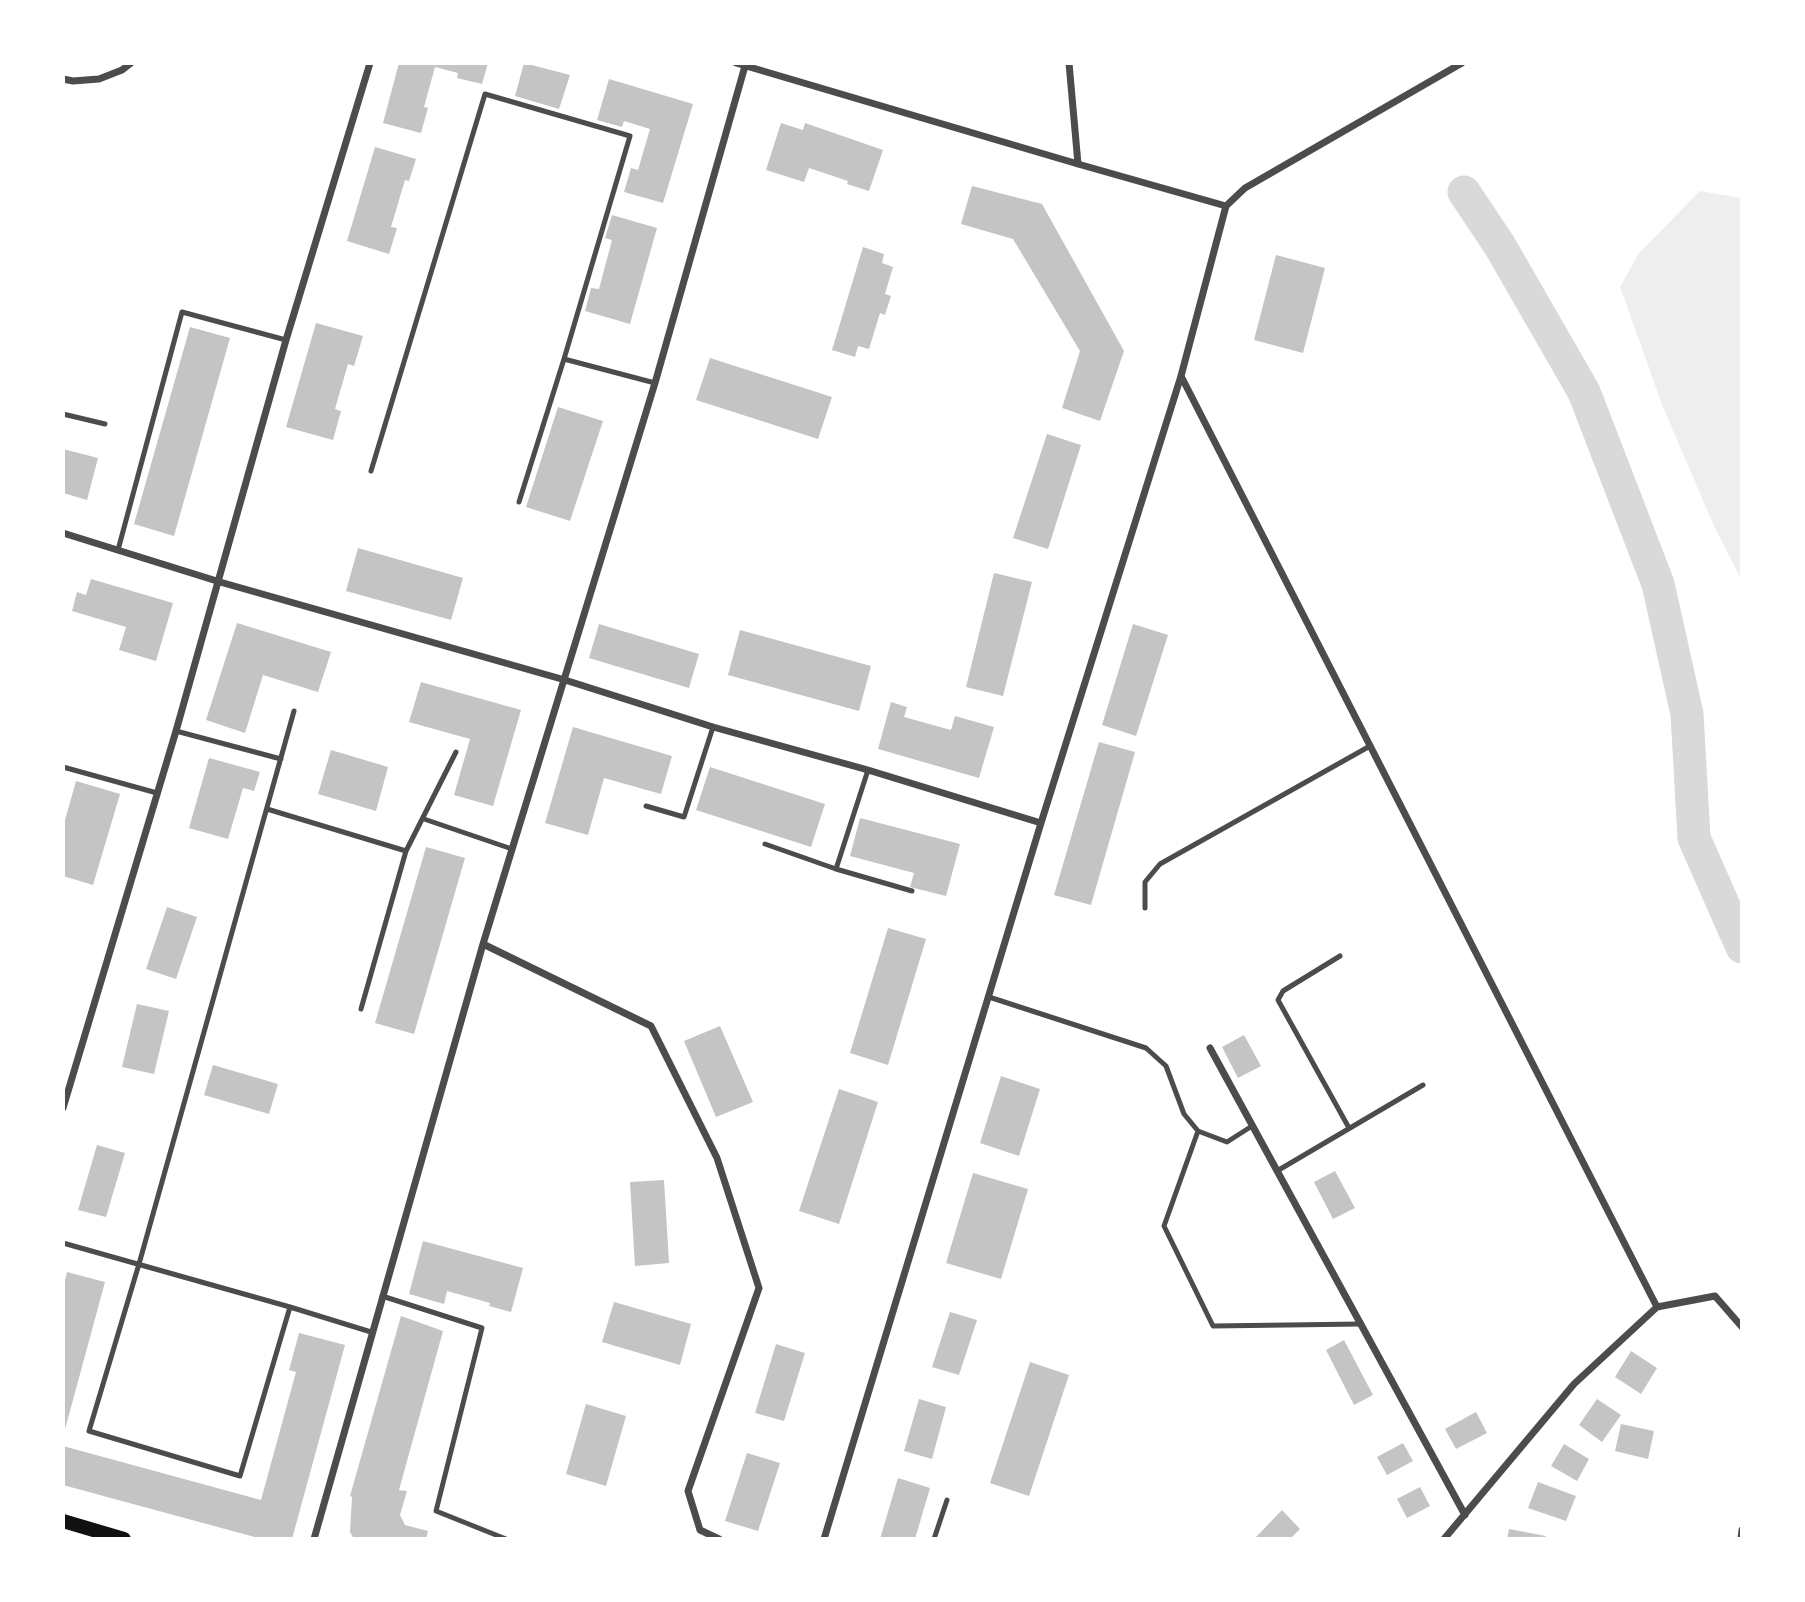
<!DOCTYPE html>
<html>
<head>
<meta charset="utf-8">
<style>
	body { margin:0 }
	#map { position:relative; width:1805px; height:1602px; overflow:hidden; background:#fff; font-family:Commissioner,sans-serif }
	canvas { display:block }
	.frame { position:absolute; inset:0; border:65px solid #fff; pointer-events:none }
</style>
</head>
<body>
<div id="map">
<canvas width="1805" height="1602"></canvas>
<div class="frame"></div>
</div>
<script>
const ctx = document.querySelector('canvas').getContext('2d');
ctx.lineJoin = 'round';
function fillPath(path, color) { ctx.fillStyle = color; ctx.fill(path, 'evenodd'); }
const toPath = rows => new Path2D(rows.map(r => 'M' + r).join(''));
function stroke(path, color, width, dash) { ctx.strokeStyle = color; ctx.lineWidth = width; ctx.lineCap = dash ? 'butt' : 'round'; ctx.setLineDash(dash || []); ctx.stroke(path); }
fillPath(toPath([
	[1700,191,1742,198,1742,581,1714,526,1663,407,1620,287,1639,253]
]), '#eee');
stroke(toPath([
	[1464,192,1500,246,1584,392,1658,584,1687,714,1694,838,1742,947]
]), '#d9d9d9', 33);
fillPath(toPath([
	[399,63,488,63,482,84,457,78,458,73,435,67,424,107,428,108,421,133,383,123],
	[524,63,570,75,559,109,515,96],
	[609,79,693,104,663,203,624,192,631,168,638,170,650,129,624,121,622,127,597,120],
	[781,123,803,130,805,123,883,150,869,191,847,184,848,181,809,168,804,182,766,170],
	[375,147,416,159,409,181,405,180,391,227,397,228,389,254,347,241],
	[972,186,1042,204,1124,351,1100,421,1062,408,1080,351,1013,239,961,224],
	[612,215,657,228,630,324,585,311,591,288,599,289,612,240,605,238],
	[863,247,884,254,882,263,893,267,885,294,891,296,885,315,880,313,869,349,858,346,855,357,832,350],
	[1276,255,1325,268,1303,353,1254,340],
	[316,323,363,336,354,366,348,364,335,409,341,411,333,440,286,427],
	[190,327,230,338,174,536,134,524],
	[710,358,832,397,818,439,696,400],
	[558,407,603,421,570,521,526,507],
	[1047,434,1081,445,1048,549,1013,538],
	[63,449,98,458,87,500,63,493],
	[358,548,463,578,451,620,346,591],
	[994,573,1032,582,1003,696,966,687],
	[91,579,173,603,156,661,119,650,126,627,72,611,77,592,86,595],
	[237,623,331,652,318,692,263,675,245,733,206,720],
	[599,624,699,654,689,688,589,658],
	[1133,624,1168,635,1136,736,1102,725],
	[740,630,871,666,859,711,728,675],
	[421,682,521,710,493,806,454,795,470,739,409,722],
	[891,702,907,707,904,717,951,730,955,716,994,727,979,778,878,749],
	[573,727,672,756,661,794,604,778,588,835,545,823],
	[1099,742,1135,752,1091,905,1054,895],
	[331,750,388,767,376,811,318,794],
	[209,758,260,772,254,791,243,788,228,839,189,828],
	[710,767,825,804,811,847,696,810],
	[76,781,120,794,93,885,63,876,63,827],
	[860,818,960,844,946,896,910,887,914,873,850,856],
	[426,847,465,858,414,1034,375,1023],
	[167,907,197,917,176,979,146,969],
	[888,928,926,939,888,1065,850,1053],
	[137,1004,169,1011,154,1074,122,1067],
	[720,1026,753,1102,716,1117,684,1041],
	[1244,1035,1261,1066,1238,1078,1222,1047],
	[213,1065,278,1084,269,1114,204,1095],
	[1001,1076,1040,1089,1019,1156,980,1143],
	[839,1089,878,1102,839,1224,799,1211],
	[97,1145,125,1153,106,1217,78,1210],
	[1335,1171,1355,1208,1333,1219,1314,1182],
	[973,1173,1028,1189,1001,1279,946,1263],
	[664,1180,669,1263,635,1266,630,1182],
	[423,1241,523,1268,511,1312,489,1306,490,1303,447,1291,444,1304,409,1294],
	[67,1272,105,1282,64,1433,63,1288],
	[614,1302,691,1324,680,1365,602,1342],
	[950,1312,977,1320,959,1375,932,1367],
	[401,1316,443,1331,399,1490,407,1491,400,1515,405,1525,428,1531,426,1539,354,1539,350,1532,352,1497,350,1496],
	[299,1333,345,1345,292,1539,262,1539,63,1485,63,1446,261,1500,296,1372,289,1370],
	[1344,1340,1373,1395,1354,1405,1326,1350],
	[776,1344,805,1353,784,1421,755,1413],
	[1631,1351,1657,1368,1641,1394,1615,1377],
	[1030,1362,1069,1375,1029,1496,990,1483],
	[919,1399,946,1407,932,1459,904,1451],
	[1597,1399,1621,1415,1602,1442,1579,1425],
	[586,1404,626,1416,606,1486,566,1474],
	[1476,1412,1487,1433,1456,1449,1445,1429],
	[1621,1424,1654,1431,1648,1459,1615,1451],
	[1403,1443,1413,1461,1387,1475,1377,1457],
	[1564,1444,1589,1459,1577,1481,1551,1466],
	[747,1453,780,1463,758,1531,725,1521],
	[898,1478,930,1488,915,1539,880,1539],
	[1538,1482,1576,1496,1566,1521,1528,1508],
	[1420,1487,1430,1506,1407,1518,1397,1499],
	[1282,1510,1300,1529,1290,1539,1258,1539,1256,1537],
	[1509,1529,1546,1536,1545,1539,1507,1539]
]), '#c4c4c4');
stroke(toPath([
	[564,359,655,383],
	[63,414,105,424],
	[371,471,485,94,630,136,564,359,519,502],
	[118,550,182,312,286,340],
	[176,731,281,759],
	[63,767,157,793],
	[646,806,684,817,713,727],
	[267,809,406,851],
	[424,819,512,849],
	[765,844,836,869,912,891],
	[836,869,868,770],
	[1145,908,1145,882,1160,864,1370,746],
	[1340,956,1283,991,1278,1000,1349,1128],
	[989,997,1146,1048,1166,1066,1184,1114,1198,1131,1227,1142,1252,1126],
	[361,1009,406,851,456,752],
	[1198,1131,1164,1226,1213,1326,1361,1324],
	[1277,1171,1423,1085],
	[63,1243,290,1307,371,1332],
	[382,1296,482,1328,436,1511,506,1539],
	[290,1307,240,1476,89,1431,139,1264,294,711],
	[934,1539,947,1500]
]), '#4c4c4c', 5);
stroke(toPath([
	[736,63,1078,164,1226,206],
	[1069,63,1078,164],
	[63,79,73,81,99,79,122,70,131,63],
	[1226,206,1245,188,1462,63],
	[1181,376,1657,1307,1715,1296,1742,1327],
	[63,533,220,582,565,680,713,727,868,770,1041,823],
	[483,944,651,1026,717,1158,759,1288,688,1491,700,1530,719,1539],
	[1210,1048,1465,1515],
	[63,1108,176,731,286,340,370,63],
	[314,1539,483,944,655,383,745,66],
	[824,1539,1041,823,1181,376,1226,206],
	[1444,1539,1574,1384,1657,1307],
	[1741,1539,1742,1530]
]), '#4c4c4c', 7);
stroke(toPath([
	[63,1521,124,1539]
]), '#111', 14);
</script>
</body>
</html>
